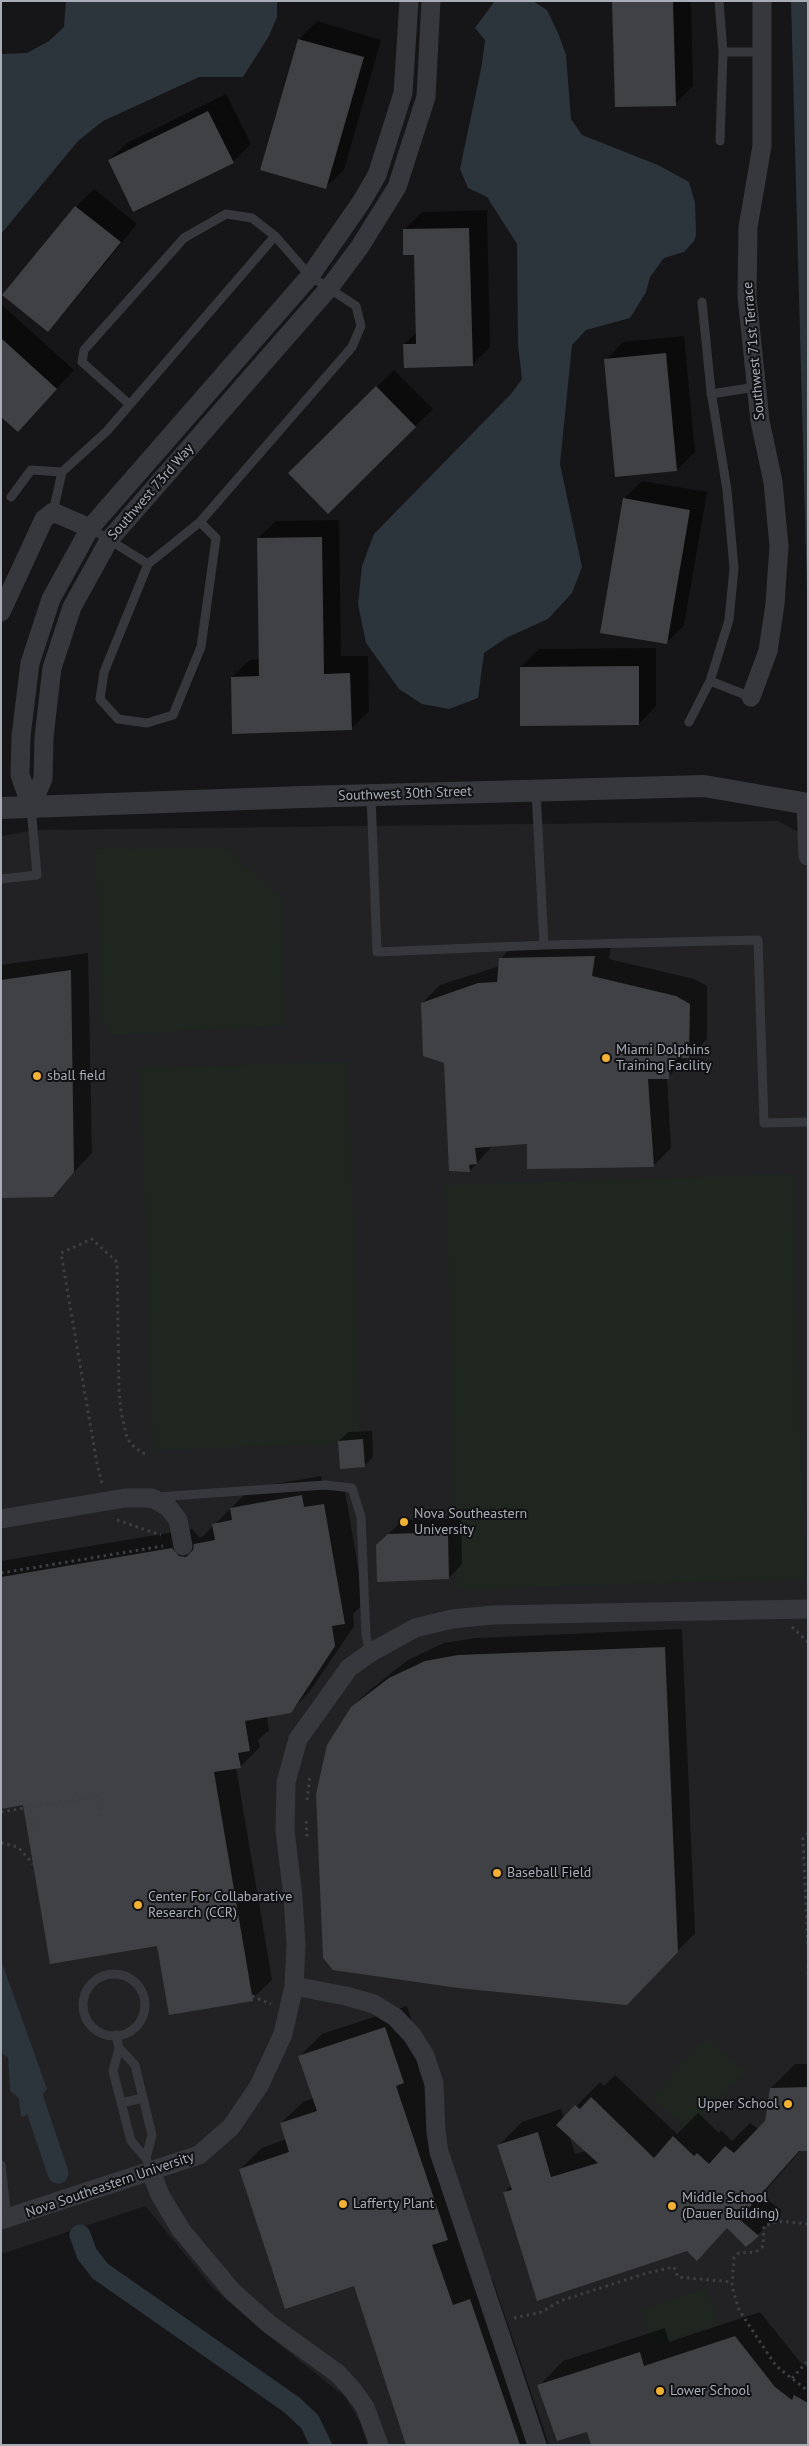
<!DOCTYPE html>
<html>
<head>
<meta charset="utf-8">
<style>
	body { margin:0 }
	#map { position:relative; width:809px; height:2446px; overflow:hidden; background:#161618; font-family:"PT Sans",sans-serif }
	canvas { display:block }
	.frame { position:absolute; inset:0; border:2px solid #a8adb8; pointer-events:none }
</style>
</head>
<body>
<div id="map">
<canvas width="809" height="2446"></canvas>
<div class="frame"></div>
</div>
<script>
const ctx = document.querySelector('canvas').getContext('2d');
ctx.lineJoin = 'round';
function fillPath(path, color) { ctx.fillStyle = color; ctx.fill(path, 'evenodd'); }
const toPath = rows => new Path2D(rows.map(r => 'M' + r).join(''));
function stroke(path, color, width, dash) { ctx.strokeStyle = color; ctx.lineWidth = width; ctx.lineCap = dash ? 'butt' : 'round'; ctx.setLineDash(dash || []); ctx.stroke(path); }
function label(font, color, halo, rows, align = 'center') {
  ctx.font = font + ' "PT Sans",sans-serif'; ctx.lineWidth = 4; ctx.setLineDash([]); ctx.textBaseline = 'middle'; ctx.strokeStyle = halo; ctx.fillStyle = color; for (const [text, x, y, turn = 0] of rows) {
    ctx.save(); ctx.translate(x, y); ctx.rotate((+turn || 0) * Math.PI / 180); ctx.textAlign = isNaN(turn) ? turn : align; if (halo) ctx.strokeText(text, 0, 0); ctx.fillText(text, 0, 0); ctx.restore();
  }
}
fillPath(toPath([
	[778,821,808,837,808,2445,368,2445,360,2422,345,2397,265,2333,213,2288,145,2206,1,2254,1,836,35,830]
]), '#222225');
fillPath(toPath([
	[227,848,281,900,286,1025,113,1035,102,1020,95,849],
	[348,1062,360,1443,153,1450,140,1068],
	[793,1174,804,1579,457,1589,446,1185],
	[706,2038,744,2072,690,2131,652,2098],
	[706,2288,718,2324,654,2345,642,2310]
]), '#1e261f');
fillPath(toPath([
	[66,1,277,1,277,17,269,36,243,77,199,77,103,121,78,141,1,234,1,54,27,53,49,41,64,27],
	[533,1,547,10,558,33,566,55,571,119,582,135,658,165,689,182,695,203,696,235,694,241,684,252,664,258,650,277,646,292,630,318,586,330,572,345,560,464,582,567,572,593,548,619,506,638,484,653,478,698,449,709,422,704,399,689,366,643,358,604,362,566,374,534,511,394,522,379,518,345,517,244,487,197,468,188,460,169,482,64,485,40,475,28,494,2],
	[791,1,808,1,808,628],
	[1,1960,47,2089,25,2116,21,2117,19,2098,10,2091,8,2057,1,2053]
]), '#2c353c');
fillPath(toPath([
	[613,1,691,1,693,86,675,104],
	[317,21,381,40,344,170,326,187,262,170,299,39],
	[226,94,251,144,233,162,109,160,127,143],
	[94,189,137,224,65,312,48,330,76,207],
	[487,210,490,347,472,365,404,344,417,332,415,253,404,230,422,212],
	[1,304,74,370,35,412,1,415],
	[684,336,695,452,677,470,606,360,623,342],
	[394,370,433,409,328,512,290,473],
	[642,481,707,492,684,625,666,643,624,499],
	[339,520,341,656,368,656,369,711,351,729,232,677,250,660,260,659,258,538,276,521],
	[656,648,656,706,639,724,521,667,539,649],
	[612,939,609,959,694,979,707,986,707,1039,667,1078,671,1148,653,1166,528,1142,493,1145,470,1171,445,1062,422,1003,440,985,500,966,500,959,518,941],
	[88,953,92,1153,52,1195,1,1197,1,965],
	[372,1431,373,1457,364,1466,339,1441,348,1432],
	[321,1476,323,1488,344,1485,364,1603,353,1614,354,1626,310,1691,290,1712,267,1716,269,1730,258,1740,260,1747,240,1767,236,1767,272,1980,252,1999,158,1945,24,1804,1,1808,1,1561,192,1529,199,1537,202,1537,251,1488],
	[461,1519,462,1564,449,1578,377,1545,403,1520],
	[682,1629,695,1933,645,1985,352,1707,371,1689,408,1660,444,1643,476,1638],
	[407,2006,425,2061,418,2067,469,2217,474,2285,492,2278,549,2445,407,2445,355,2284,240,2169,262,2148,286,2139,281,2123,303,2102,314,2098,300,2056,322,2034],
	[795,2064,808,2064,808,2150,801,2150,762,2195,782,2211,746,2246,728,2227,697,2259,687,2250,504,2192,512,2185,499,2145,522,2122,561,2109,564,2119,600,2082,604,2086,615,2075,677,2134,698,2113,719,2133,721,2130,732,2141,750,2123,758,2129,766,2122,771,2088],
	[569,2135,586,2151,575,2154],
	[760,2312,800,2362,808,2368,808,2445,588,2431,539,2386,563,2361,665,2328,669,2342]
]), '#0007');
stroke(toPath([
	[26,2078,58,2173],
	[80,2235,87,2254,100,2271,292,2405,310,2422,321,2445]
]), '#2c353c', 21);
fillPath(toPath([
	[612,1,673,1,676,106,615,107],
	[298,39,364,57,326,189,260,170],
	[208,111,234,163,133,212,108,160],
	[75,206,121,242,48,332,2,295],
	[469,228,473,366,404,368,403,344,416,344,414,255,403,255,403,229],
	[1,338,57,389,18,432,1,417],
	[666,353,677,471,615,477,604,359],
	[376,386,416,427,328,514,288,473],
	[623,498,690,510,667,644,600,633],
	[322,537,324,674,350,673,352,730,232,734,231,677,259,676,257,538],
	[639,666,639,725,520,726,520,667],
	[595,956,592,976,676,996,690,1004,689,1058,670,1059,669,1079,648,1079,654,1167,527,1169,527,1144,475,1148,477,1164,469,1165,470,1172,449,1171,444,1063,423,1056,421,1003,478,983,497,982,499,958],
	[71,970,74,1172,53,1197,1,1198,1,980],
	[363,1439,365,1467,340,1469,338,1441],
	[302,1495,304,1507,324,1504,345,1624,332,1626,335,1646,291,1713,245,1721,250,1751,238,1753,241,1768,214,1772,253,2001,169,2015,157,1946,50,1964,23,1805,1,1809,1,1577,172,1548,179,1556,186,1557,193,1550,194,1544,215,1540,212,1524,232,1520,230,1508],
	[448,1532,449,1579,377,1582,376,1545,388,1534],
	[665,1647,678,1952,627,2005,458,1988,333,1970,323,1958,316,1794,327,1745,351,1707,389,1678,425,1661,458,1655],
	[385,2027,404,2083,396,2086,448,2240,432,2245,453,2305,470,2299,520,2445,406,2445,354,2286,285,2309,239,2169,289,2152,280,2123,317,2111,298,2056],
	[808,2087,808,2151,799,2151,739,2219,759,2236,746,2247,727,2228,697,2261,687,2251,537,2301,503,2192,512,2190,497,2145,538,2132,551,2177,598,2163,556,2125,575,2105,580,2109,591,2097,654,2158,673,2136,694,2156,697,2153,709,2164,725,2146,734,2153,765,2121,770,2088],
	[735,2336,775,2387,792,2400,794,2395,808,2403,808,2445,591,2445,587,2432,557,2441,537,2385,640,2352,644,2366]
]), '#404145');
stroke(toPath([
	[102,1483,97,1464,61,1253,92,1239,117,1262,119,1390,121,1411,127,1438,131,1444,142,1453,149,1454],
	[117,1520,161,1535],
	[1,1573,163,1546],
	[792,1627,808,1642],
	[307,1800,310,1776],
	[30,1804,34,1831],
	[1,1812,98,1796,102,1820],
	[306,1821,307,1837],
	[808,1833,803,1838,808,1947],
	[1,1843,18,1847,33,1864],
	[808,1965,808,1977],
	[252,1996,271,2004],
	[808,2224,778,2221,764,2226,763,2246,756,2252,739,2253,734,2257,732,2286,739,2310,776,2366,808,2391],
	[514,2318,542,2312,560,2301,647,2273,674,2267,678,2277,732,2282],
	[792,2378,808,2361]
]), '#3d3f44', 3, [2.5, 4]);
stroke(toPath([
	[719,1,723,52,763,52],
	[720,141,723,52],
	[702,302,711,391,727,490,734,568,729,620,710,681,751,697],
	[711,394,756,387],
	[62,472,107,431,275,236,252,218,226,214,184,238,84,350,82,362,129,404],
	[11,497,31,470,62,472,53,512],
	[200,522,352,347,361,326,356,306,310,276,275,236],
	[90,528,148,564,104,672,100,699,118,719,147,723,173,715,201,647,216,538,200,522,148,564],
	[689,722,710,681],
	[536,791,544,945],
	[371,795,377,952,544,945,758,940,764,1123,808,1122],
	[1,879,37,875,31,807],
	[157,1497,325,1485,352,1488,361,1517,366,1635,370,1653],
	'83 2005a31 31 0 1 1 62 0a31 31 0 1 1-62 0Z',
	[116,2035,119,2048,113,2071,131,2141,146,2158,151,2172],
	[119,2048,135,2065,152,2135,146,2158],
	[121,2103,143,2098],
	[1,2165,7,2219]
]), '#37383d', 9);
stroke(toPath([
	[1,612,44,519,53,512,90,528],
	[751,697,768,651,775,604,779,546,773,482,760,421,747,296,748,227,762,146,762,1],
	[806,804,808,856],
	[31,806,43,779,44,737,52,668,72,607,109,540,329,288,359,248,397,187,426,97,431,1],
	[31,806,20,775,21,736,30,663,51,599,90,528,310,276,362,201,377,175,403,93,409,1],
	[1,1519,125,1498,152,1498,168,1507,178,1520,183,1546],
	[294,1986,346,1996,374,2004,395,2017,412,2035,425,2056,434,2083,436,2132,439,2152,537,2445],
	[151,2172,160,2195,181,2230,232,2291,269,2324,337,2373,352,2389,365,2407,379,2445],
	[1,2220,199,2155,231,2127,259,2086,283,2034,294,1986,296,1945,293,1896,285,1831,286,1782,298,1739,349,1668,370,1653,415,1628,452,1619,493,1615,808,1609]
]), '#37383d', 19);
stroke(toPath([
	[1,808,303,797,704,786,808,804]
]), '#37383d', 22);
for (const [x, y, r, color] of [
	[606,1058,5,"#f2b134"],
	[37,1076,5,"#f2b134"],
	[404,1522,5,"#f2b134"],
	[497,1873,5,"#f2b134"],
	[138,1905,5,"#f2b134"],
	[788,2104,5,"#f2b134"],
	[343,2204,5,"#f2b134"],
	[672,2206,5,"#f2b134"],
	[660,2391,5,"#f2b134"]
]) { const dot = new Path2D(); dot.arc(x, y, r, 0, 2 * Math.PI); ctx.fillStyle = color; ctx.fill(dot); stroke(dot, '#111113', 2); }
label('14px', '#a8adb8', '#111113', [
	["Southwest 71st Terrace",754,351,-95],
	["Southwest 73rd Way",151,492,-49],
	["Southwest 30th Street",405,794,-2],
	["Nova Southeastern University",110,2185,-19]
]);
label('14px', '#a8adb8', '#111113', [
	["Miami Dolphins",616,1050],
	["Training Facility",616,1066],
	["sball field",47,1076],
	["Nova Southeastern",414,1514],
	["University",414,1530],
	["Baseball Field",507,1873],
	["Center For Collabarative",148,1897],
	["Research (CCR)",148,1913],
	["Upper School",778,2104,"right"],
	["Middle School",682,2198],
	["(Dauer Building)",682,2214],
	["Lafferty Plant",353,2204],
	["Lower School",670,2391]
], 'left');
</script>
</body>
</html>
